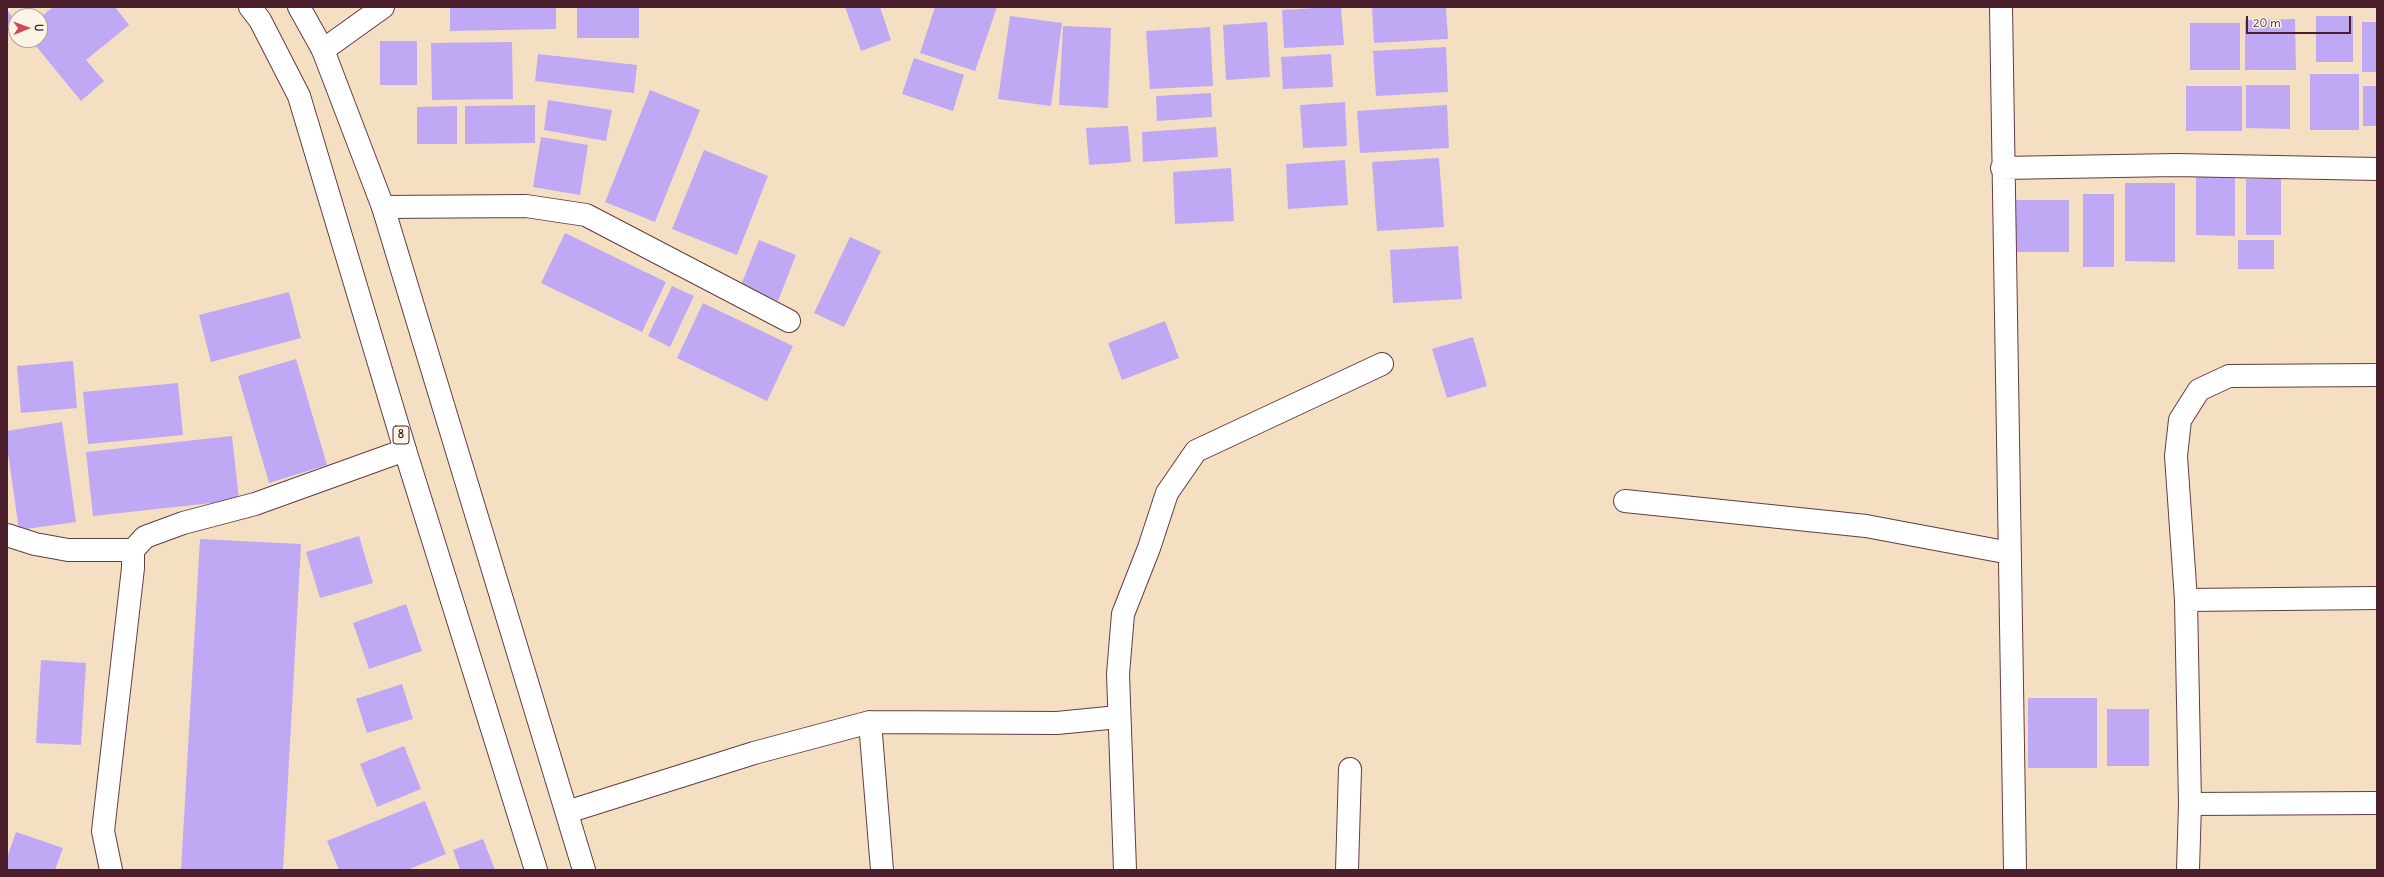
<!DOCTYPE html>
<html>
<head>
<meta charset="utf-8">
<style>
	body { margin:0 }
	#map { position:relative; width:2384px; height:877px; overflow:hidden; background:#f4dfc2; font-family:Delius,sans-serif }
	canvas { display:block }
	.frame { position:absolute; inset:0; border:8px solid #4a1f2b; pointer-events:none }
	.north { position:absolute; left:8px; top:8px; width:40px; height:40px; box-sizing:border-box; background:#fcf5e5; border:1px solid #b59f9b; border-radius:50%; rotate:89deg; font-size:11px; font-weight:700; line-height:16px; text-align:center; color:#4a1f2b }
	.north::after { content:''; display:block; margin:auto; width:14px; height:18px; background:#d1495b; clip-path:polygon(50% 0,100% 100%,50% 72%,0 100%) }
	.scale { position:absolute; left:2246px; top:16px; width:105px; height:18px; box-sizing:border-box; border:2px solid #4a1f2b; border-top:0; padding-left:5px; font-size:12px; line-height:14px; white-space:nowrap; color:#4a1f2b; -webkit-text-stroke:3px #fcf5e5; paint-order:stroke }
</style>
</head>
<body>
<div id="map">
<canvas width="2384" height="877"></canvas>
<div class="frame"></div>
<div class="north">U</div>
<div class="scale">20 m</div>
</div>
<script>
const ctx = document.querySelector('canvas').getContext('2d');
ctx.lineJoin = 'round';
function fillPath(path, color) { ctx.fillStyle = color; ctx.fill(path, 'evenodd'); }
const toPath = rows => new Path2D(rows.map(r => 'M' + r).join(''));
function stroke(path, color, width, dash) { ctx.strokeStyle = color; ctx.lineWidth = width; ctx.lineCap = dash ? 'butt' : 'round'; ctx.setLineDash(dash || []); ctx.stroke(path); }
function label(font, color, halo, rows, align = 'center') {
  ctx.font = font + ' Delius,sans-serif'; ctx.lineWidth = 3; ctx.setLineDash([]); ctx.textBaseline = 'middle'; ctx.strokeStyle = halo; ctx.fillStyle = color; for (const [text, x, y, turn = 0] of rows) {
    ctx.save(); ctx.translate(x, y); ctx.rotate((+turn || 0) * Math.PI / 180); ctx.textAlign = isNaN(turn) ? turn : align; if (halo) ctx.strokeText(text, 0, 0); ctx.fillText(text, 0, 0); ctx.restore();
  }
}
fillPath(toPath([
	[53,7,115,7,129,25,86,60,104,81,81,101,31,40,40,40,40,18],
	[450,7,556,7,556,29,450,31],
	[577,7,639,7,639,38,577,38],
	[845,7,880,7,891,40,861,51],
	[935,7,997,7,975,71,920,53],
	[1331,7,1341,7,1344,45,1284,48,1282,10],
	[1372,7,1446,7,1448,39,1374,43],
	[7,10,14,19,7,25],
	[1010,16,1062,23,1051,106,998,99],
	[2316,16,2353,16,2353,62,2316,62],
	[2295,19,2296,70,2245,70,2245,20],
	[1267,22,1270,77,1226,80,1223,25],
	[2362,22,2377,22,2377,72,2362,72],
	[2190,23,2240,23,2240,70,2190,70],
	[1063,26,1111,28,1108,108,1059,105],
	[1210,27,1213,86,1150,89,1146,31],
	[380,41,417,41,417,85,380,85],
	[512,42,513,99,432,100,431,43],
	[1446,47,1448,92,1376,96,1373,51],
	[538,54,637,65,634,93,535,81],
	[1331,54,1333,87,1283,89,1281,57],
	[914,58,964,75,953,111,902,94],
	[2310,74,2359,74,2359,130,2310,130],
	[2246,85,2290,85,2290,129,2246,128],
	[2186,86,2242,86,2242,131,2186,131],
	[2363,86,2377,86,2377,126,2363,126],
	[650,90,700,110,655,222,605,202],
	[1211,93,1212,117,1157,121,1156,96],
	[548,100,612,110,606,141,544,130],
	[1345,102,1347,146,1303,148,1300,105],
	[535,105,535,143,465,144,465,106],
	[1447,105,1449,148,1360,153,1357,111],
	[457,106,457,144,417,144,417,107],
	[1128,126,1131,162,1089,165,1086,128],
	[1216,127,1218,157,1143,162,1142,132],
	[541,137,588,145,580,195,533,187],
	[704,150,768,176,737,255,672,229],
	[1439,158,1444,227,1377,231,1372,162],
	[1345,160,1348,205,1288,209,1286,164],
	[1231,168,1234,221,1175,224,1173,172],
	[2196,176,2235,176,2235,236,2196,235],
	[2246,179,2281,179,2281,235,2246,235],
	[2125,183,2175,183,2175,262,2125,261],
	[2083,194,2114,194,2114,267,2083,267],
	[2013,200,2069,200,2069,252,2013,252],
	[565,233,666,282,642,332,541,283],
	[850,237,881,251,844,327,814,313],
	[759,240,796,255,778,301,741,285],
	[2238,240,2274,240,2274,269,2238,269],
	[1458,246,1462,299,1393,303,1390,250],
	[672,286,694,296,670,347,648,336],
	[289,292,301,338,211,362,199,315],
	[703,303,793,346,767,401,677,358],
	[1165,321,1179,358,1122,380,1108,343],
	[1473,337,1487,386,1447,398,1432,349],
	[296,359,327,465,269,483,238,376],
	[73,361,77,408,21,413,17,366],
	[178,383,183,435,88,444,83,392],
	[62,422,76,522,19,530,7,446,7,431],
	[232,436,239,500,93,516,86,452],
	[359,536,373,583,320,598,306,552],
	[200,539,301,544,283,870,181,870],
	[406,604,422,651,369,669,353,623],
	[41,660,86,663,81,745,36,743],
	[402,684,413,719,367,733,356,699],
	[2028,698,2097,698,2097,768,2028,768],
	[2107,709,2149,709,2149,766,2107,766],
	[404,746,421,789,377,807,360,764],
	[425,801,446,854,407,870,339,870,327,841],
	[16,832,63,848,55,870,7,870,7,858],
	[483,839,495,870,460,870,453,850]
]), '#c0a9f4');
const street = toPath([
	[2001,7,2015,870],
	[323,50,383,7],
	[2002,168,2176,165,2377,169],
	[383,207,526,206,586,215,789,321],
	[1625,501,1866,526,2010,553],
	[7,535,35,544,68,550,133,550],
	[2186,600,2377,598],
	[870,722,882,870],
	[2190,804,2377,803],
	[567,812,754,753,870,722,1057,723,1118,717],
	[111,870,103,831,133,568,133,550,145,537,183,523,255,504,405,450],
	[1125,870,1118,674,1123,614,1149,548,1167,493,1196,451,1382,364],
	[1347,870,1350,769],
	[2188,870,2190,804,2186,600,2176,456,2180,420,2199,390,2229,376,2377,375]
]);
const highway = toPath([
	[250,7,260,20,299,96,405,450,536,870],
	[299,7,323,50,383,207,584,870]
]);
stroke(street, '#643c42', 24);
stroke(highway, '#643c42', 24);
stroke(street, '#fff', 22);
stroke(highway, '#fff', 22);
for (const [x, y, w] of [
	[401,435,16]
]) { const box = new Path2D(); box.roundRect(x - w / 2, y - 9, w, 18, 3); ctx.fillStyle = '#fcf5e5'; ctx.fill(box); stroke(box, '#4a1f2b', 1); }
label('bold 11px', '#4a1f2b', null, [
	["8",401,435]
]);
</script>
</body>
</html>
